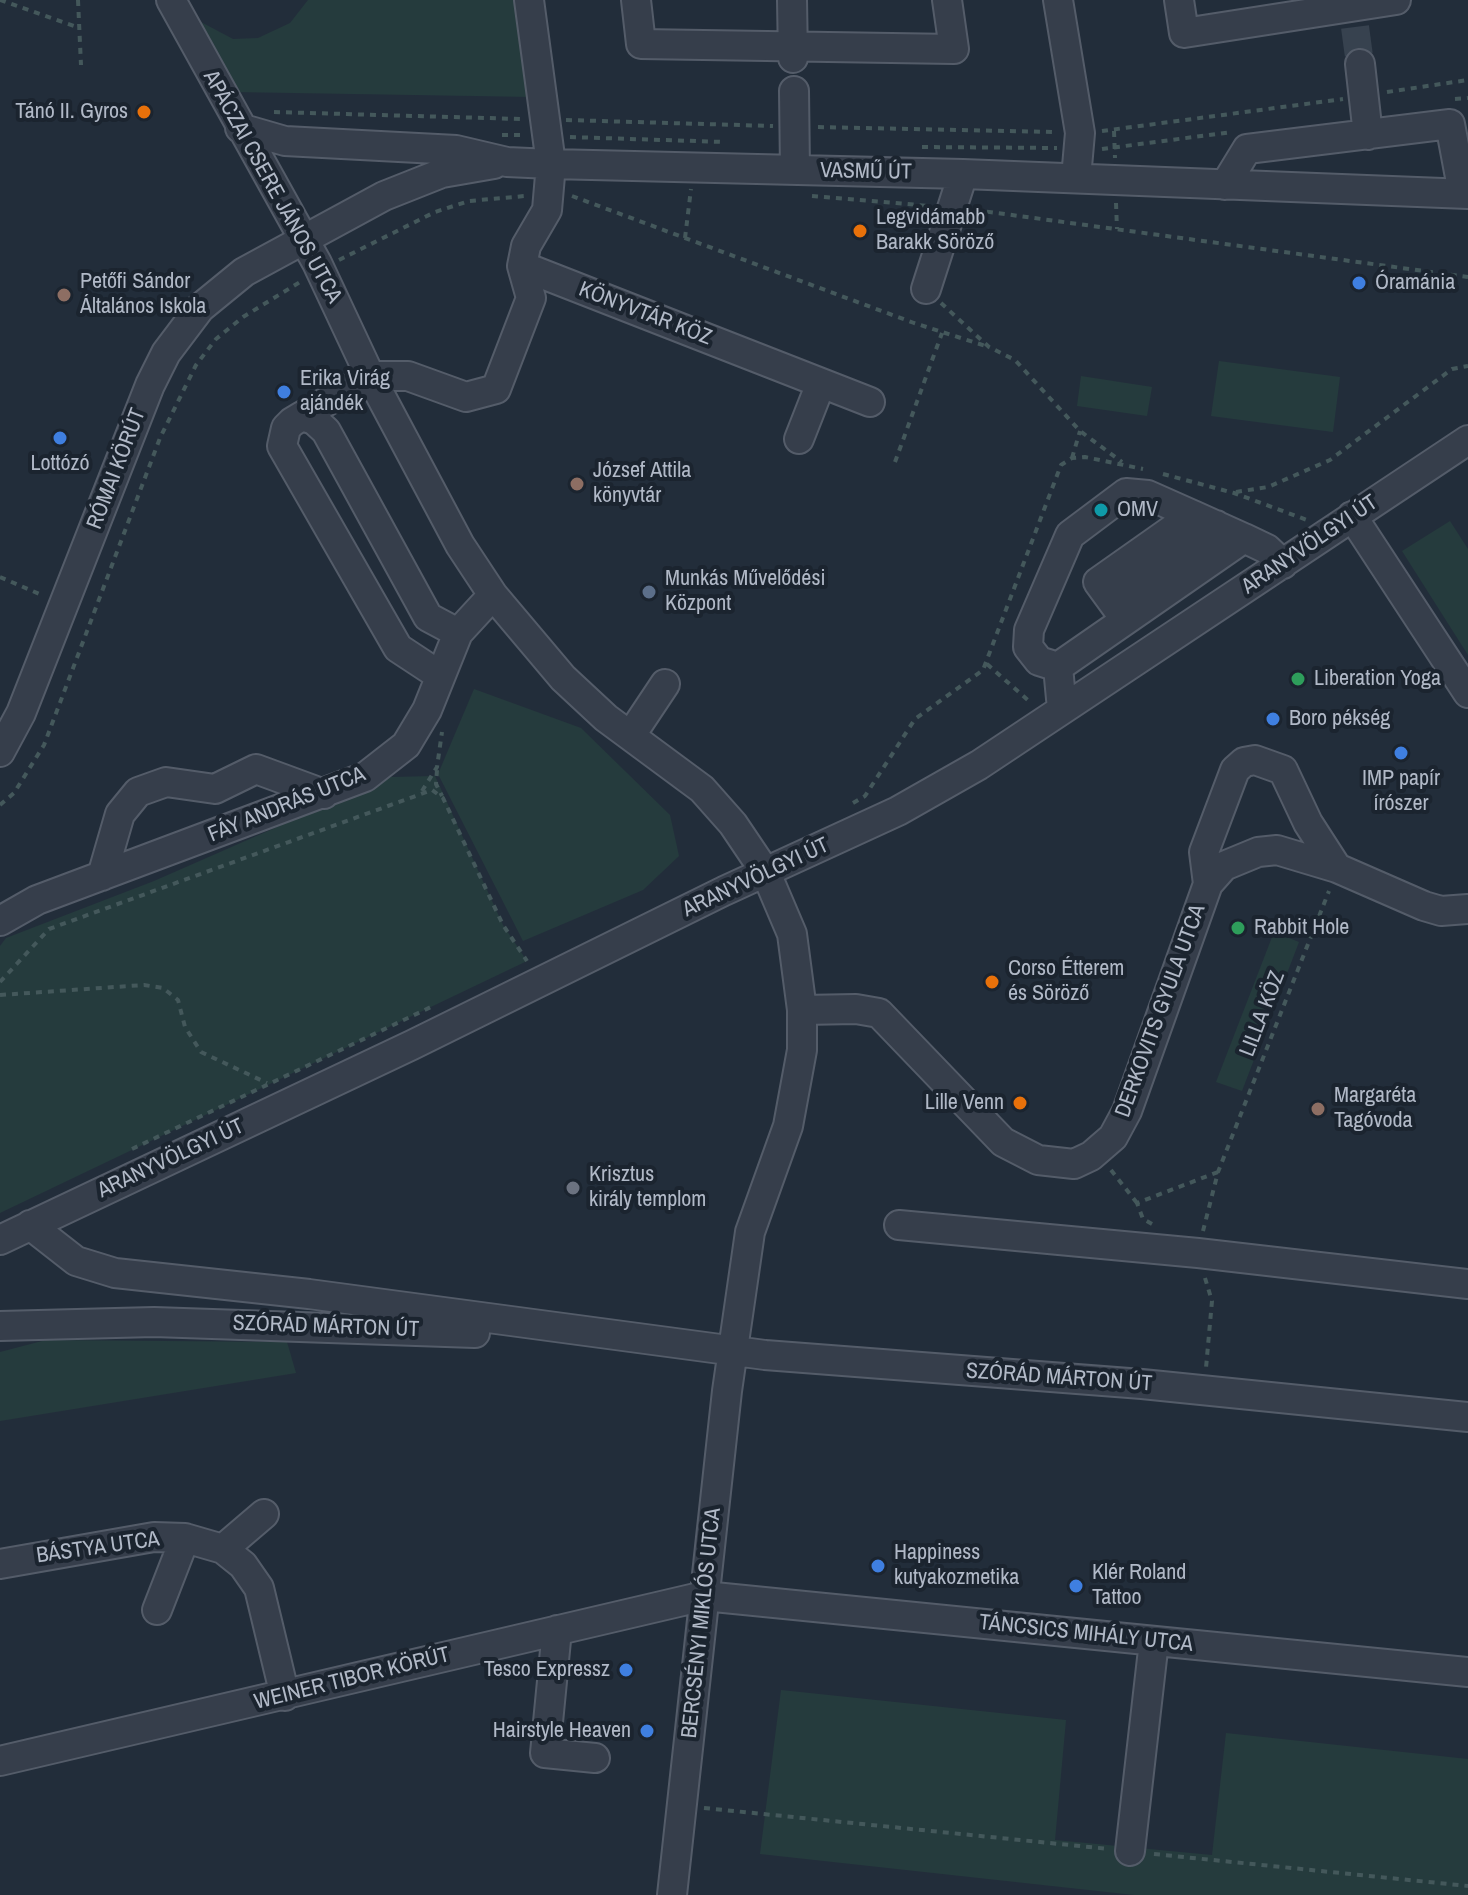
<!DOCTYPE html>
<html>
<head>
<meta charset="utf-8">
<style>
	body { margin:0 }
	canvas { display:block; background:#222d3a }
</style>
</head>
<body>
<canvas width="1468" height="1895"></canvas>
<script>
const ctx = document.querySelector('canvas').getContext('2d');
ctx.lineJoin = 'round';
function fillPath(path, color) { ctx.fillStyle = color; ctx.fill(path, 'evenodd'); }
const toPath = rows => new Path2D(rows.map(r => 'M' + r).join(''));
function stroke(path, color, width, dash) { ctx.strokeStyle = color; ctx.lineWidth = width; ctx.lineCap = dash ? 'butt' : 'round'; ctx.setLineDash(dash || []); ctx.stroke(path); }
function label(font, color, halo, rows, align = 'center') {
  ctx.font = font + ' "Archivo Narrow",sans-serif'; ctx.lineWidth = 8; ctx.setLineDash([]); ctx.textBaseline = 'middle'; ctx.strokeStyle = halo; ctx.fillStyle = color; for (const [text, x, y, turn = 0] of rows) {
    ctx.save(); ctx.translate(x, y); ctx.rotate((+turn || 0) * Math.PI / 180); ctx.textAlign = isNaN(turn) ? turn : align; if (halo) ctx.strokeText(text, 0, 0); ctx.fillText(text, 0, 0); ctx.restore();
  }
}
fillPath(toPath([
	[308,0,519,0,534,97,233,92,196,25,201,22,233,39,258,38,290,23],
	[1219,361,1340,377,1333,432,1211,416],
	[1081,376,1152,387,1147,416,1077,406],
	[1450,521,1468,549,1468,655,1402,551],
	[474,689,581,728,670,815,679,856,643,890,523,941,438,774],
	[435,776,503,925,527,961,0,1213,0,946,6,938,154,881,391,777],
	[1274,932,1299,942,1242,1091,1216,1082],
	[46,1340,287,1342,296,1373,0,1421,0,1352],
	[781,1690,1066,1720,1055,1840,1212,1855,1226,1733,1468,1759,1468,1895,1134,1895,760,1854]
]), '#253b3d');
stroke(toPath([
	[1355,27,1360,64]
]), '#37424f', 28, [28, 14]);
const minor = toPath([
	[171,0,317,263,370,376,460,545,493,595,563,678,606,718,702,789,733,824,766,873,792,934,802,1010,802,1050,788,1126,750,1232,727,1391,672,1895],
	[529,0,551,164,547,210,526,246,522,266,870,402],
	[636,0,641,44,954,49,947,0],
	[792,0,793,58],
	[1058,0,1080,133,1076,178],
	[1179,0,1184,33,1396,0],
	[1360,64,1368,135],
	[794,91,795,170],
	[240,128,285,141,456,150,507,162,551,164,963,174,1468,194],
	[1225,185,1247,149,1450,124,1463,193],
	[926,289,963,174],
	[302,416,370,376,408,376,466,397,496,389,531,298,522,266],
	[799,439,821,383],
	[1352,516,1468,693],
	[1110,598,1216,525],
	[1125,619,1098,582,1193,515,1244,538],
	[1058,667,1039,661,1028,647,1029,630,1070,535,1126,493,1148,495,1193,515],
	[439,675,398,648,282,446,286,428,292,422,302,416,314,420,326,431,428,617,458,633],
	[1062,709,1058,667,1244,538,1267,549,1283,564],
	[631,735,665,684],
	[0,752,21,713,150,385,166,353,200,308,244,272,384,196,442,173,494,164],
	[102,876,120,814,138,792,166,782,215,789,256,769,324,794],
	[1208,884,1204,852,1235,770,1244,762,1255,760,1283,770,1308,823,1337,868],
	[0,921,37,900,365,777,406,745,427,710,458,633,493,595],
	[802,1010,856,1009,879,1013,1003,1142,1038,1160,1074,1164,1091,1156,1113,1137,1127,1111,1208,884,1224,866,1258,852,1277,850,1337,868,1424,906,1441,911,1468,909],
	[30,1225,76,1261,115,1273,309,1294,765,1355,1142,1384,1468,1417],
	[899,1225,1198,1253,1468,1284],
	[0,1240,412,1045,724,891,898,811,979,765,1468,440],
	[0,1326,154,1322,475,1333],
	[223,1549,264,1514],
	[0,1564,154,1537,185,1538,223,1549,243,1565,259,1588,285,1696],
	[157,1610,185,1538],
	[557,1630,545,1753,595,1758],
	[0,1761,704,1596,1468,1672],
	[1130,1851,1154,1641]
]);
stroke(minor, '#545c69', 32);
stroke(toPath([
	[0,0,80,28],
	[78,0,81,65],
	[1387,92,1468,80],
	[1455,99,1468,98],
	[274,112,521,119],
	[566,120,773,126],
	[818,127,1057,132],
	[1102,131,1343,99],
	[1114,131,1115,158],
	[502,135,526,135],
	[570,137,725,142],
	[922,147,1057,148],
	[1102,149,1232,132],
	[572,196,914,323,989,347],
	[812,196,930,206],
	[1116,203,1117,229],
	[975,210,1468,277],
	[685,238,691,189],
	[339,260,435,212,469,201,525,196],
	[941,303,989,347,1015,360,1080,431,1122,462],
	[1072,458,1080,431],
	[895,462,942,333],
	[1163,474,1234,493,1307,520],
	[1236,492,1268,487,1330,460,1452,369,1468,366],
	[0,577,44,596],
	[987,664,1030,702],
	[437,770,436,784,442,796],
	[422,791,437,767,442,732],
	[853,803,865,796,915,719,983,670,1061,465,1072,458,1085,457,1143,469],
	[0,805,14,793,44,745,160,438,196,365,216,339,243,317,300,282],
	[0,982,49,929,432,790,443,798,503,925,527,961],
	[0,995,144,985,163,988,178,1000,185,1027,201,1052,267,1083],
	[132,1149,431,1007],
	[1111,1170,1137,1203],
	[1152,1224,1143,1219,1137,1203,1218,1172],
	[1203,1231,1218,1172,1329,891],
	[1205,1278,1212,1301,1206,1368],
	[704,1808,1109,1849],
	[1154,1854,1468,1886]
]), '#44585b', 4, [6, 6]);
stroke(minor, '#363e4b', 28);
for (const [x, y, r, color] of [
	[144,112,8,"#e8710a"],
	[860,231,8,"#e8710a"],
	[1359,283,8,"#3f7fe0"],
	[64,295,8,"#8d6e63"],
	[284,392,8,"#3f7fe0"],
	[60,438,8,"#3f7fe0"],
	[577,484,8,"#8d6e63"],
	[1101,510,8,"#0f9aa8"],
	[649,592,8,"#5c6f8a"],
	[1298,679,8,"#2e9e5b"],
	[1273,719,8,"#3f7fe0"],
	[1401,753,8,"#3f7fe0"],
	[1238,928,8,"#2e9e5b"],
	[992,982,8,"#e8710a"],
	[1020,1103,8,"#e8710a"],
	[1318,1109,8,"#8d6e63"],
	[573,1188,8,"#6b7280"],
	[878,1566,8,"#3f7fe0"],
	[1076,1586,8,"#3f7fe0"],
	[626,1670,8,"#3f7fe0"],
	[647,1731,8,"#3f7fe0"]
]) { const dot = new Path2D(); dot.arc(x, y, r, 0, 2 * Math.PI); ctx.fillStyle = color; ctx.fill(dot); stroke(dot, '#1b242f', 3); }
label('22px', '#b1b9c7', '#1b242f', [
	["Tánó II. Gyros",128,112,"right"],
	["Legvidámabb",876,218],
	["Barakk Söröző",876,243],
	["Petőfi Sándor",80,282],
	["Általános Iskola",80,307],
	["Óramánia",1375,283],
	["Erika Virág",300,379],
	["ajándék",300,404],
	["Lottózó",60,464,"center"],
	["József Attila",593,471],
	["könyvtár",593,496],
	["OMV",1117,510],
	["Munkás Művelődési",665,579],
	["Központ",665,604],
	["Liberation Yoga",1314,679],
	["Boro pékség",1289,719],
	["IMP papír",1401,779,"center"],
	["írószer",1401,804,"center"],
	["Rabbit Hole",1254,928],
	["Corso Étterem",1008,969],
	["és Söröző",1008,994],
	["Margaréta",1334,1096],
	["Tagóvoda",1334,1121],
	["Lille Venn",1004,1103,"right"],
	["Krisztus",589,1175],
	["király templom",589,1200],
	["Happiness",894,1553],
	["kutyakozmetika",894,1578],
	["Klér Roland",1092,1573],
	["Tattoo",1092,1598],
	["Tesco Expressz",610,1670,"right"],
	["Hairstyle Heaven",631,1731,"right"]
], 'left');
label('22px', '#b1b9c7', '#1b242f', [
	["VASMŰ ÚT",866,172,1],
	["APÁCZAI CSERE JÁNOS UTCA",272,187,61],
	["KÖNYVTÁR KÖZ",645,314,21],
	["RÓMAI KÖRÚT",117,469,-69],
	["ARANYVÖLGYI ÚT",1310,545,-34],
	["FÁY ANDRÁS UTCA",287,805,-22],
	["ARANYVÖLGYI ÚT",756,878,-25],
	["DERKOVITS GYULA UTCA",1161,1011,-70],
	["LILLA KÖZ",1263,1014,-69],
	["ARANYVÖLGYI ÚT",171,1159,-25],
	["SZÓRÁD MÁRTON ÚT",326,1327,2],
	["SZÓRÁD MÁRTON ÚT",1059,1378,4],
	["BÁSTYA UTCA",98,1548,-8],
	["BERCSÉNYI MIKLÓS UTCA",702,1623,-84],
	["TÁNCSICS MIHÁLY UTCA",1086,1634,6],
	["WEINER TIBOR KÖRÚT",352,1679,-14]
]);
</script>
</body>
</html>
